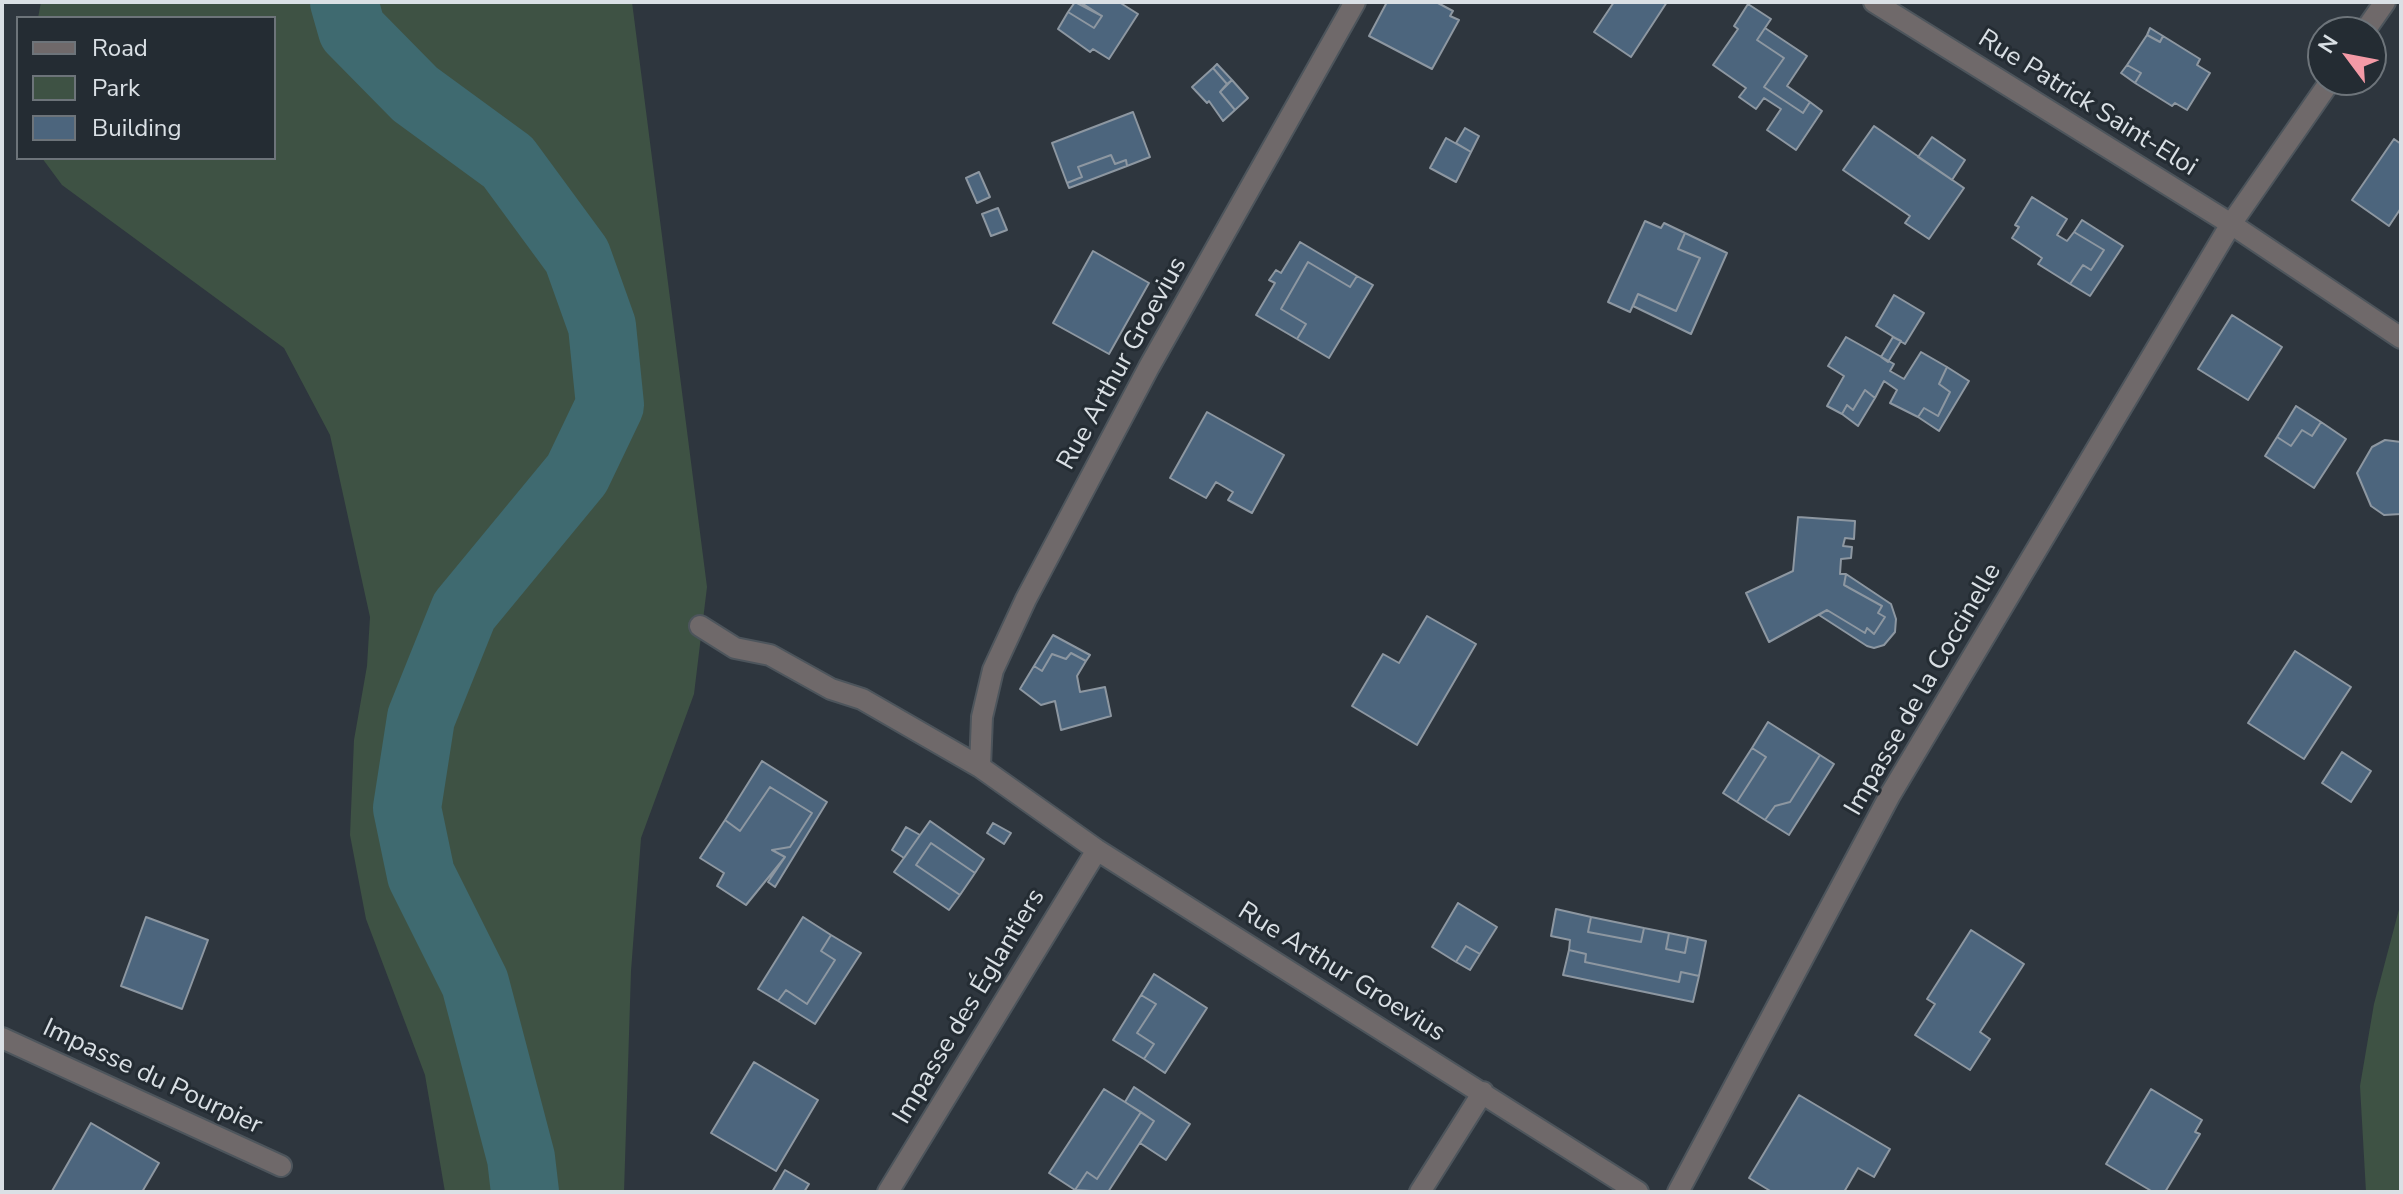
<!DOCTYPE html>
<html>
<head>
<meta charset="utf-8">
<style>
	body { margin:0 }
	#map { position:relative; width:2403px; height:1194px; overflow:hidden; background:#2e363e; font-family:"Nunito Sans",sans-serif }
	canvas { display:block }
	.frame { position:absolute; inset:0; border:4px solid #dae0e5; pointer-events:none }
	.legend { position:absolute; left:16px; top:16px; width:260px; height:144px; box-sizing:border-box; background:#242c33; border:2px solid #6d747a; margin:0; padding:10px 14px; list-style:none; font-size:24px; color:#dae0e5 }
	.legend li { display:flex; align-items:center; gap:16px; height:40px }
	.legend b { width:40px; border:2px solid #6d747a }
	.north { position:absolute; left:2307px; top:16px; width:80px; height:80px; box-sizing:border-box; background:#242c33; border:2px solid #6d747a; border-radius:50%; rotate:302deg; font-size:22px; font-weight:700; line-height:32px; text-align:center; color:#dae0e5 }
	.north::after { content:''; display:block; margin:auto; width:28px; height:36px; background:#f49aa6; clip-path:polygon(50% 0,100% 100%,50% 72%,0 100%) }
</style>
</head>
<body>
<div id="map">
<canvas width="2403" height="1194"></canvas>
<div class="frame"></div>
<ul class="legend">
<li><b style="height:10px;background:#6f696a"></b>Road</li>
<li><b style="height:22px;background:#3e5244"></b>Park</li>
<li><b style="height:22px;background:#4c657d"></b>Building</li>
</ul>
<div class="north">N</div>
</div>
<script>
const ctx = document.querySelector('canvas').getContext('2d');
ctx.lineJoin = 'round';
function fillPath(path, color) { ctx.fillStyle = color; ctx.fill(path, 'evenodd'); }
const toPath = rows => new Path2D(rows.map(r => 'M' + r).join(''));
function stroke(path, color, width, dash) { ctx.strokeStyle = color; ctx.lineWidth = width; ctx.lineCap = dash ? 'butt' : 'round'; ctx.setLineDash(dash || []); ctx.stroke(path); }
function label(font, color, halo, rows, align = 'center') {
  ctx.font = font + ' "Nunito Sans",sans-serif'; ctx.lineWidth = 6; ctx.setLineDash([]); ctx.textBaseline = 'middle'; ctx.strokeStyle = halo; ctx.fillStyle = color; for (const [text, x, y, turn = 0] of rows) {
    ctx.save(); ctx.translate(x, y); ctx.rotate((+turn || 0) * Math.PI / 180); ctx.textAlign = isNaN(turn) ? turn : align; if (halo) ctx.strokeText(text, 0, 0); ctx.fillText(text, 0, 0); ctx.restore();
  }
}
fillPath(toPath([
	[41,2,632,2,707,587,694,694,641,838,631,971,624,1192,445,1192,425,1075,366,919,350,835,354,740,367,666,370,617,330,435,284,348,62,185,42,158,274,158,274,18,38,18],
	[2401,902,2401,1192,2366,1192,2360,1086,2374,1004]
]), '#3e5244');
stroke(toPath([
	[344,2,352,30,415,94,508,162,577,256,602,326,610,405,577,474,464,611,421,718,407,808,421,875,475,983,521,1158,525,1192]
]), '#3f6a70', 68);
const building = toPath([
	[1075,2,1102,16,1094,28,1068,12,1075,2],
	[1080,2,1119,2,1138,14,1109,59,1093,49,1090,52,1058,29,1068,12,1094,28,1102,16,1080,2],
	[1387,2,1436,2,1453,11,1450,16,1459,20,1432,69,1369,36,1387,2],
	[1614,2,1667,2,1631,57,1594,32,1614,2],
	[1748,4,1771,19,1757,40,1784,58,1764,87,1803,113,1810,102,1822,111,1796,150,1767,130,1781,109,1764,98,1756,109,1739,97,1746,88,1713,65,1738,29,1734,26,1748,4],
	[1765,28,1807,56,1787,86,1810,102,1803,113,1764,87,1784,58,1757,40,1765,28],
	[2150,28,2163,36,2160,42,2147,35,2150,28],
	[2147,35,2160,42,2163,36,2200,59,2197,65,2210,73,2187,110,2175,103,2172,106,2135,83,2141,73,2127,65,2147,35],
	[1217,64,1232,80,1227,84,1213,68,1217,64],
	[2127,65,2141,73,2135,83,2121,73,2127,65],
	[1213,68,1227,84,1220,92,1235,110,1223,121,1209,101,1207,103,1192,87,1213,68],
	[1232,80,1248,98,1235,110,1220,92,1232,80],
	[1133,112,1150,157,1127,166,1126,160,1115,164,1111,155,1078,167,1082,177,1067,183,1052,143,1133,112],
	[1874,126,1964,188,1929,239,1905,223,1910,216,1843,170,1874,126],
	[1465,128,1479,136,1471,152,1456,143,1465,128],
	[1932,137,1965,160,1952,180,1918,157,1932,137],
	[1446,138,1471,152,1456,182,1430,168,1446,138],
	[2394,139,2401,144,2401,208,2389,226,2352,200,2394,139],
	[1111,155,1115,164,1126,160,1127,166,1069,188,1067,183,1082,177,1078,167,1111,155],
	[979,172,990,197,977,203,966,178,979,172],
	[2032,197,2067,219,2057,235,2067,241,2074,232,2104,250,2091,270,2083,265,2070,284,2038,264,2042,258,2012,238,2019,227,2015,225,2032,197],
	[998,208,1007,230,991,236,982,214,998,208],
	[2082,220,2123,246,2090,296,2070,284,2083,265,2091,270,2104,250,2074,232,2082,220],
	[1645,221,1661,228,1664,223,1685,233,1678,249,1700,258,1676,311,1638,294,1630,312,1608,302,1645,221],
	[1685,233,1727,253,1691,334,1633,306,1638,294,1676,311,1700,258,1678,249,1685,233],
	[1300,242,1357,276,1350,287,1308,262,1281,309,1306,324,1297,339,1256,315,1275,283,1269,280,1276,270,1281,273,1300,242],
	[1093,251,1149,283,1109,354,1053,323,1093,251],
	[1308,262,1350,287,1357,276,1373,285,1329,358,1297,339,1306,324,1281,309,1308,262],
	[1894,295,1924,313,1905,344,1876,326,1894,295],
	[2232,315,2282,347,2248,400,2198,369,2232,315],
	[1846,337,1894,364,1890,371,1904,379,1921,352,1947,367,1939,384,1950,392,1938,416,1924,408,1918,417,1890,403,1897,390,1884,381,1875,398,1865,390,1853,410,1847,405,1842,414,1827,406,1844,376,1828,366,1846,337],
	[1893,337,1901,341,1888,362,1881,357,1893,337],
	[1947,367,1969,381,1939,431,1918,417,1924,408,1938,416,1950,392,1939,384,1947,367],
	[1865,390,1875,398,1858,426,1842,414,1847,405,1853,410,1865,390],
	[2296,406,2321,422,2312,436,2302,430,2291,446,2277,437,2296,406],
	[1207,412,1284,455,1252,513,1228,500,1233,492,1216,482,1206,498,1170,478,1207,412],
	[2321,422,2346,439,2314,488,2265,456,2277,437,2291,446,2302,430,2312,436,2321,422],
	[2385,440,2401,442,2401,514,2384,515,2371,506,2357,473,2372,447,2385,440],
	[1798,517,1855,521,1854,539,1845,538,1843,546,1852,547,1851,558,1841,559,1840,574,1846,574,1844,585,1882,606,1878,613,1885,617,1874,634,1867,628,1865,633,1827,610,1769,642,1746,593,1793,571,1798,517],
	[1846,574,1891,604,1896,619,1895,632,1884,645,1874,648,1867,646,1819,615,1827,610,1865,633,1867,628,1874,634,1885,617,1878,613,1882,606,1844,585,1846,574],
	[1427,616,1476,644,1417,745,1352,706,1383,654,1399,663,1427,616],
	[1053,635,1090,655,1086,661,1071,653,1066,659,1052,654,1042,671,1034,666,1053,635],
	[2295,651,2351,687,2304,759,2248,723,2295,651],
	[1071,653,1086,661,1077,676,1080,692,1105,687,1111,716,1061,730,1055,701,1041,705,1020,689,1034,666,1042,671,1052,654,1066,659,1071,653],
	[1768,722,1820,755,1790,802,1775,806,1765,820,1737,802,1766,757,1752,748,1768,722],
	[1752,748,1766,757,1737,802,1723,793,1752,748],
	[2342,752,2371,771,2351,802,2322,783,2342,752],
	[1820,755,1834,764,1789,835,1765,820,1775,806,1790,802,1820,755],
	[762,761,827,802,775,887,768,882,785,857,772,850,790,847,812,813,770,787,740,831,725,820,762,761],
	[770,787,812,813,790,847,772,850,785,857,746,905,717,886,724,873,700,858,725,820,740,831,770,787],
	[930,821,984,859,975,873,931,843,916,865,960,895,949,910,894,872,930,821],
	[993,823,1011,833,1004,844,987,833,993,823],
	[906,827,920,835,904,858,892,850,906,827],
	[931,843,975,873,960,895,916,865,931,843],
	[1458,903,1497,927,1480,954,1466,946,1456,962,1432,947,1458,903],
	[1556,909,1591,917,1588,932,1641,942,1644,928,1669,933,1666,949,1685,953,1688,937,1706,941,1699,976,1681,972,1679,982,1585,962,1586,954,1569,950,1570,940,1551,936,1556,909],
	[146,917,208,940,182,1009,121,986,146,917],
	[803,917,831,935,821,951,835,960,807,1004,786,990,778,1001,758,989,803,917],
	[1591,917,1644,928,1641,942,1588,932,1591,917],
	[1971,930,2024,964,1980,1032,1990,1039,1970,1070,1915,1035,1935,1004,1927,999,1971,930],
	[1669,933,1688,937,1685,953,1666,949,1669,933],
	[831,935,861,953,815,1024,778,1001,786,990,807,1004,835,960,821,951,831,935],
	[1466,946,1480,954,1470,970,1456,962,1466,946],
	[1569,950,1586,954,1585,962,1679,982,1681,972,1699,976,1693,1002,1563,975,1569,950],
	[1154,974,1207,1008,1165,1073,1144,1059,1154,1044,1137,1033,1156,1004,1141,995,1154,974],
	[1141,995,1156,1004,1137,1033,1154,1044,1144,1059,1113,1040,1141,995],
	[754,1062,818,1100,776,1171,711,1133,754,1062],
	[1134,1087,1190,1124,1166,1160,1140,1143,1154,1121,1125,1102,1134,1087],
	[1104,1089,1141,1112,1097,1179,1087,1172,1075,1190,1049,1173,1104,1089],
	[2151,1089,2202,1120,2195,1132,2200,1134,2165,1192,2153,1192,2106,1164,2151,1089],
	[1799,1095,1890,1149,1874,1177,1858,1168,1844,1192,1772,1192,1749,1178,1799,1095],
	[1141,1112,1154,1121,1108,1192,1075,1190,1087,1172,1097,1179,1141,1112],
	[91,1123,159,1163,142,1192,52,1191,91,1123],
	[785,1170,809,1184,804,1192,772,1192,785,1170]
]);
fillPath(building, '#4c657d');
stroke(building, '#8d97a1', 2);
const minor = toPath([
	[1355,2,1149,367,1026,599,993,670,982,717,980,767,1097,850,1638,1192],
	[1874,2,2231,224,2401,338],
	[2364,32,2385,2],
	[700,626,735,648,770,655,831,689,862,699,980,767],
	[2,1038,281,1166],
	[888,1192,1097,850],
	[1420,1192,1483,1092],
	[1678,1192,1890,795,2231,224,2331,80]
]);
stroke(minor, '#4d555c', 24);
stroke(minor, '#6f696a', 20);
label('26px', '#dae0e5', '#242c33', [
	["Rue Patrick Saint-Eloi",2087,104,32],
	["Rue Arthur Groevius",1123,364,-61],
	["Impasse de la Coccinelle",1924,690,-60],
	["Rue Arthur Groevius",1341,973,32],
	["Impasse des Églantiers",970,1007,-59],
	["Impasse du Pourpier",152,1078,25]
]);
</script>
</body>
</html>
